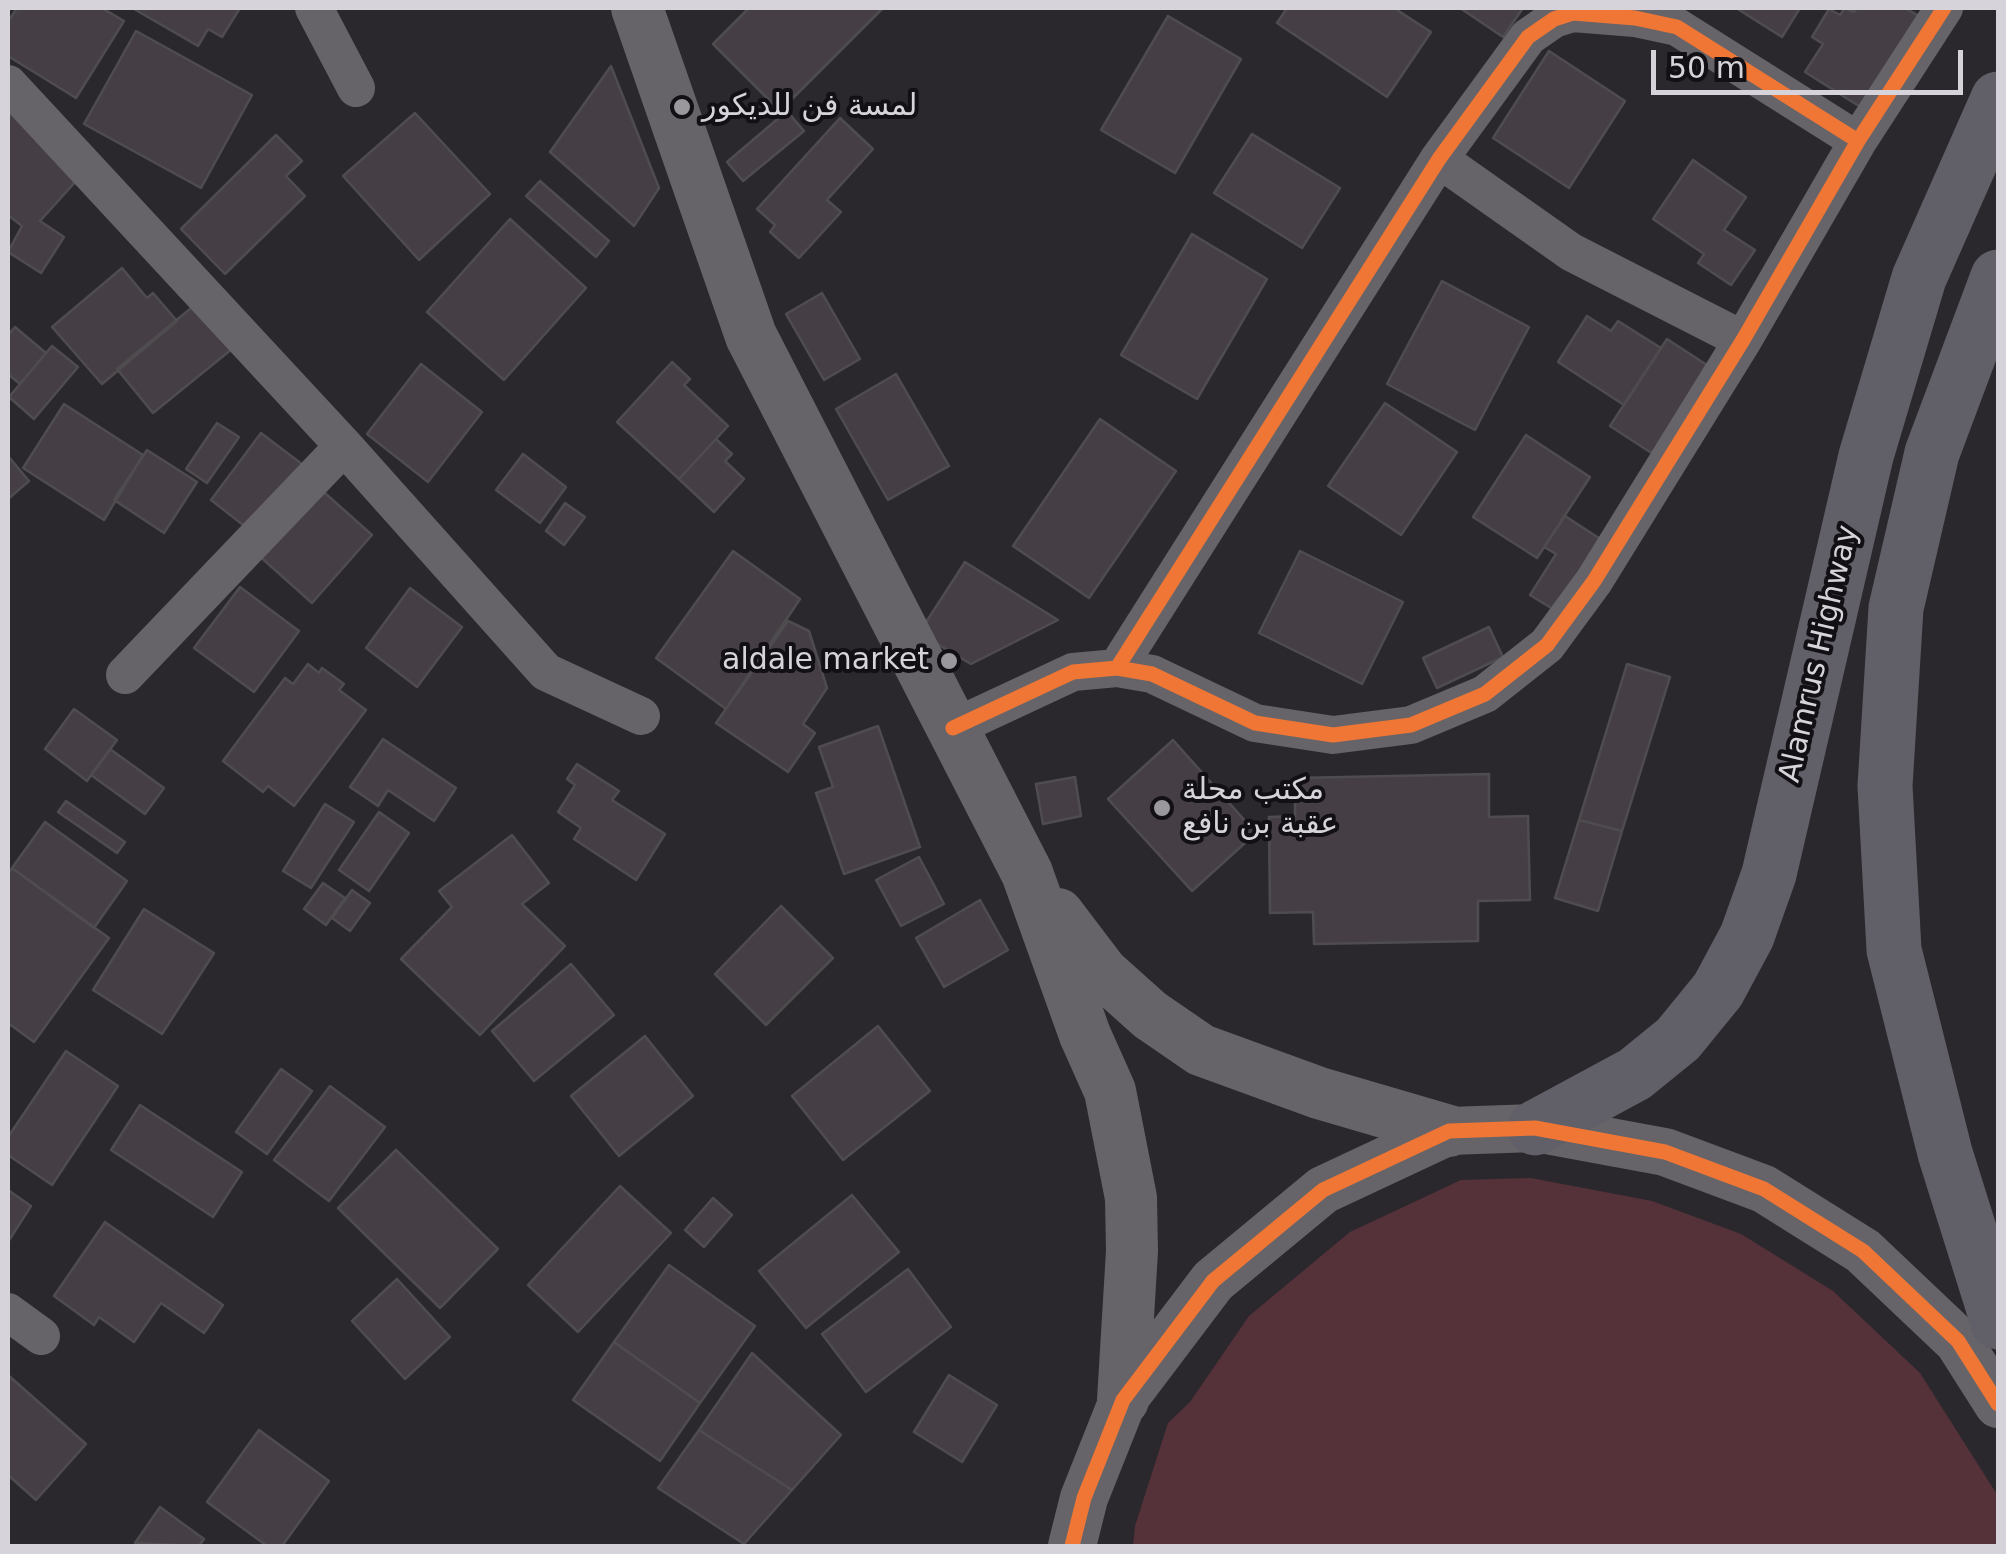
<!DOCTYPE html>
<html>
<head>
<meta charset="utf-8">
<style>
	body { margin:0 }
	#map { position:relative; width:2006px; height:1554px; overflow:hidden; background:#2b282d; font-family:"DejaVu Sans",sans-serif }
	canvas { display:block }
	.frame { position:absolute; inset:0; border:10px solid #d6d4da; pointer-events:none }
	.scale { position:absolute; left:1651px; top:50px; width:312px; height:45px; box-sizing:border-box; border:5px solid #d6d4da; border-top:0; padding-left:12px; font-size:30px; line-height:35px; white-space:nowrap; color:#d6d4da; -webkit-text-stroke:8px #121014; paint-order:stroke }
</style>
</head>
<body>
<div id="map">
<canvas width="2006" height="1554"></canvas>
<div class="frame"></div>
<div class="scale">50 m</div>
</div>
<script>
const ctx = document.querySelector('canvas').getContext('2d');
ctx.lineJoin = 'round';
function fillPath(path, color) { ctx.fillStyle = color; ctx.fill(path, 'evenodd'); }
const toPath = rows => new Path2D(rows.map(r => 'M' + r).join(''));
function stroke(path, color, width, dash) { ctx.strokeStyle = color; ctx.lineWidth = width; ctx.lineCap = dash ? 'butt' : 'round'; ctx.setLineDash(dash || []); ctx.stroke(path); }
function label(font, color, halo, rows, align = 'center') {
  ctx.font = font + ' "DejaVu Sans","Noto Sans Arabic",sans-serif'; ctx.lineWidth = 8; ctx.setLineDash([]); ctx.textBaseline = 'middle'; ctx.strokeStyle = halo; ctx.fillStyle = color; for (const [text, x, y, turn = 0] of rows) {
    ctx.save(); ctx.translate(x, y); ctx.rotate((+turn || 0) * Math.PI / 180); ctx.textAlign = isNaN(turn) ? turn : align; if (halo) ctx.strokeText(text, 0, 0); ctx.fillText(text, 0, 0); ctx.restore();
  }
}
fillPath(toPath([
	[1531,1178,1652,1201,1741,1234,1833,1291,1920,1373,1998,1496,1998,1546,1133,1546,1135,1526,1168,1423,1190,1402,1249,1316,1350,1232,1461,1180]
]), '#553239');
const building = toPath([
	[17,8,102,8,124,21,76,98,8,56,8,22,17,8],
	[240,8,222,37,208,29,198,46,134,9,240,8],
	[749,8,883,8,780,111,713,44,749,8],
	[1287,8,1394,8,1431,32,1387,97,1277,23,1287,8],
	[1460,8,1523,8,1503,37,1460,8],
	[1736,8,1800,8,1782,37,1736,8],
	[1845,8,1854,12,1857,8,1905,8,1919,16,1862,108,1805,72,1823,44,1812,37,1829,9,1840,15,1845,8],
	[1168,16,1241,59,1175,173,1101,130,1168,16],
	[136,31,252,95,201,188,84,124,136,31],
	[1549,51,1625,101,1569,188,1493,138,1549,51],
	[611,66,659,188,634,226,550,152,611,66],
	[787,111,804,131,743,181,727,162,787,111],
	[12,112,78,179,40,221,64,237,41,273,8,252,22,226,8,215,8,118,12,112],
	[415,113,490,194,419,260,343,176,415,113],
	[840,118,873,149,827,200,841,212,799,258,770,232,775,225,757,209,840,118],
	[1252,134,1340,188,1302,248,1214,193,1252,134],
	[276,135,302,161,286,176,305,196,225,274,181,229,276,135],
	[1693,160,1746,197,1724,230,1755,250,1731,285,1698,263,1704,254,1653,219,1693,160],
	[540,181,609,241,596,257,526,196,540,181],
	[510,219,586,288,504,380,427,312,510,219],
	[1192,234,1267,279,1197,399,1121,355,1192,234],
	[122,268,147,298,153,293,177,321,102,384,52,327,122,268],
	[1442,281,1529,327,1475,430,1387,384,1442,281],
	[822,293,860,359,824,380,786,314,822,293],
	[196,304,232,349,153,413,117,369,196,304],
	[1587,316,1611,331,1618,321,1661,348,1624,405,1558,362,1587,316],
	[15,327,46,353,20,384,8,374,8,335,15,327],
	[1667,339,1710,367,1653,454,1610,426,1667,339],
	[52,346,78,367,34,419,9,397,52,346],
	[672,362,690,379,684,385,728,426,679,479,617,422,672,362],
	[421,364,482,412,428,482,367,434,421,364],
	[896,374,949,466,888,500,836,409,896,374],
	[1385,403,1457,452,1401,535,1328,486,1385,403],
	[64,404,143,455,104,520,23,468,64,404],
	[1100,419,1176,471,1089,598,1013,546,1100,419],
	[217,423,239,437,207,483,186,469,217,423],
	[261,433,307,468,256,535,211,500,261,433],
	[1526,435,1590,477,1537,558,1473,517,1526,435],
	[716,439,732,454,725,461,744,479,714,512,679,479,716,439],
	[147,450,197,482,164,533,114,500,147,450],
	[523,454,566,487,540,523,496,490,523,454],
	[8,456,29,481,8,499,8,456],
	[316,485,372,535,312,603,256,553,316,485],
	[565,503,585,517,564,545,546,531,565,503],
	[1565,516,1602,540,1556,611,1530,595,1556,554,1544,547,1565,516],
	[733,551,800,599,726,709,656,658,733,551],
	[1300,551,1403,602,1362,684,1259,633,1300,551],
	[965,562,1058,620,971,664,919,633,965,562],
	[240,587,299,631,254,692,194,648,240,587],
	[410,588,462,627,417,687,366,648,410,588],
	[788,621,809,631,827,688,803,724,815,733,788,772,716,723,788,621],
	[1489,627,1503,657,1437,688,1423,658,1489,627],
	[308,664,319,673,322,668,344,684,339,690,366,710,294,806,268,786,263,792,223,761,285,678,293,684,308,664],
	[1627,664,1670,677,1622,831,1579,820,1627,664],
	[74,709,117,740,87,781,45,749,74,709],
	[878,726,920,847,844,874,816,793,833,787,819,747,878,726],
	[383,739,456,788,434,821,388,790,378,806,350,787,383,739],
	[1173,740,1256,833,1192,891,1108,799,1173,740],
	[110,749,164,788,145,814,91,775,110,749],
	[577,764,619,791,612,800,665,834,636,880,574,839,581,828,558,812,575,785,567,779,577,764],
	[1489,774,1489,817,1528,816,1530,900,1478,901,1478,941,1314,944,1313,912,1270,913,1269,817,1295,816,1295,778,1489,774],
	[1075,777,1081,816,1043,824,1036,784,1075,777],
	[66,801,125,842,117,853,58,812,66,801],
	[325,804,354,822,311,888,283,871,325,804],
	[379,812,409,833,369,891,339,870,379,812],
	[1579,820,1622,831,1598,911,1555,898,1579,820],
	[45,822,127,881,94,928,12,868,45,822],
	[512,835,549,883,522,904,565,946,480,1035,401,959,452,907,439,891,512,835],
	[919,857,944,904,901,926,876,880,919,857],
	[12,868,109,938,34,1042,8,1023,8,875,12,868],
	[323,883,345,898,326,925,304,909,323,883],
	[352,890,370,903,350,931,332,918,352,890],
	[980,900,1008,950,944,987,916,938,980,900],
	[781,906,833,958,766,1025,715,974,781,906],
	[144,909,214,953,162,1034,93,990,144,909],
	[571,964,614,1015,534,1081,492,1031,571,964],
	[878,1026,930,1091,843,1160,792,1096,878,1026],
	[645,1036,693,1096,619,1156,571,1096,645,1036],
	[66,1051,118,1086,52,1185,8,1155,8,1137,66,1051],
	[281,1069,312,1091,267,1154,236,1132,281,1069],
	[330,1086,385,1127,329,1201,274,1160,330,1086],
	[140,1105,242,1172,213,1217,111,1150,140,1105],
	[396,1150,498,1249,440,1308,338,1208,396,1150],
	[620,1186,671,1233,578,1332,528,1285,620,1186],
	[8,1190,31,1206,8,1242,8,1190],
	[852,1195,899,1252,806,1328,759,1271,852,1195],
	[713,1198,732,1215,704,1247,685,1230,713,1198],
	[105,1222,223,1305,204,1333,161,1303,134,1342,99,1317,94,1325,54,1296,105,1222],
	[669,1265,755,1326,700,1403,614,1342,669,1265],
	[908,1269,951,1327,866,1392,822,1334,908,1269],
	[397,1279,450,1337,405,1379,352,1321,397,1279],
	[614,1342,700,1403,660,1461,573,1400,614,1342],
	[752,1353,841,1435,792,1490,699,1430,752,1353],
	[8,1375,86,1444,36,1500,8,1475,8,1375],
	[949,1375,997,1405,962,1462,914,1432,949,1375],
	[259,1430,329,1481,282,1546,267,1546,207,1502,259,1430],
	[699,1430,792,1490,744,1544,658,1488,699,1430],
	[160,1507,204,1539,199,1546,135,1543,160,1507]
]);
fillPath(building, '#463e45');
stroke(building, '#4f4c4f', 2.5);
stroke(toPath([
	[314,8,356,88],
	[8,84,344,446,546,672,641,716],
	[1439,159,1571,252,1743,340],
	[1117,668,1439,159,1528,37,1554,19,1573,13,1635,18,1677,27,1858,141],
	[125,675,344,446],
	[953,728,1073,672,1117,668,1152,674,1255,723,1333,735,1411,725,1485,694,1547,645,1594,581,1743,340,1858,141,1944,8],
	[8,1312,41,1336]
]), '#666468', 38);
stroke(toPath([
	[1072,1546,1084,1498,1123,1400,1213,1281,1323,1190,1449,1131,1535,1128,1665,1152,1764,1189,1863,1251,1958,1341,1998,1404]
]), '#666468', 48);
stroke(toPath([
	[637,8,751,336,1027,873,1085,1035,1110,1091,1131,1198,1132,1251,1123,1400],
	[1058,914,1102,972,1150,1015,1201,1050,1319,1093,1449,1131]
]), '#666468', 52);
stroke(toPath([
	[1998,277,1932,453,1896,608,1885,786,1894,950,1945,1153,1998,1322],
	[1535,1128,1635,1074,1678,1039,1718,990,1747,936,1769,874,1866,456,1919,278,1998,99]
]), '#615f67', 55);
stroke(toPath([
	[1117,668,1439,159,1528,37,1554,19,1573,13,1635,18,1677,27,1858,141],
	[953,728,1073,672,1117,668,1152,674,1255,723,1333,735,1411,725,1485,694,1547,645,1594,581,1743,340,1858,141,1944,8],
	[1072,1546,1084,1498,1123,1400,1213,1281,1323,1190,1449,1131,1535,1128,1665,1152,1764,1189,1863,1251,1958,1341,1998,1404]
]), '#f07635', 15);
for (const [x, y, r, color] of [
	[682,107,10,"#9a989d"],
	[949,661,10,"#9a989d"],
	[1162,808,10,"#9a989d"]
]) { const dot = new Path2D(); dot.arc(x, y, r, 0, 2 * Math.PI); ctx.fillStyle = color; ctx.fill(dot); stroke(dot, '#121014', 4); }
label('30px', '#d6d4da', '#121014', [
	["لمسة فن للديكور",702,107],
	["aldale market",929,661,"right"],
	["مكتب محلة",1182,791],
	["عقبة بن نافع",1182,825]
], 'left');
label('30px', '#d6d4da', '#121014', [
	["Alamrus Highway",1820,654,-77]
]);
</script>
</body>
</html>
